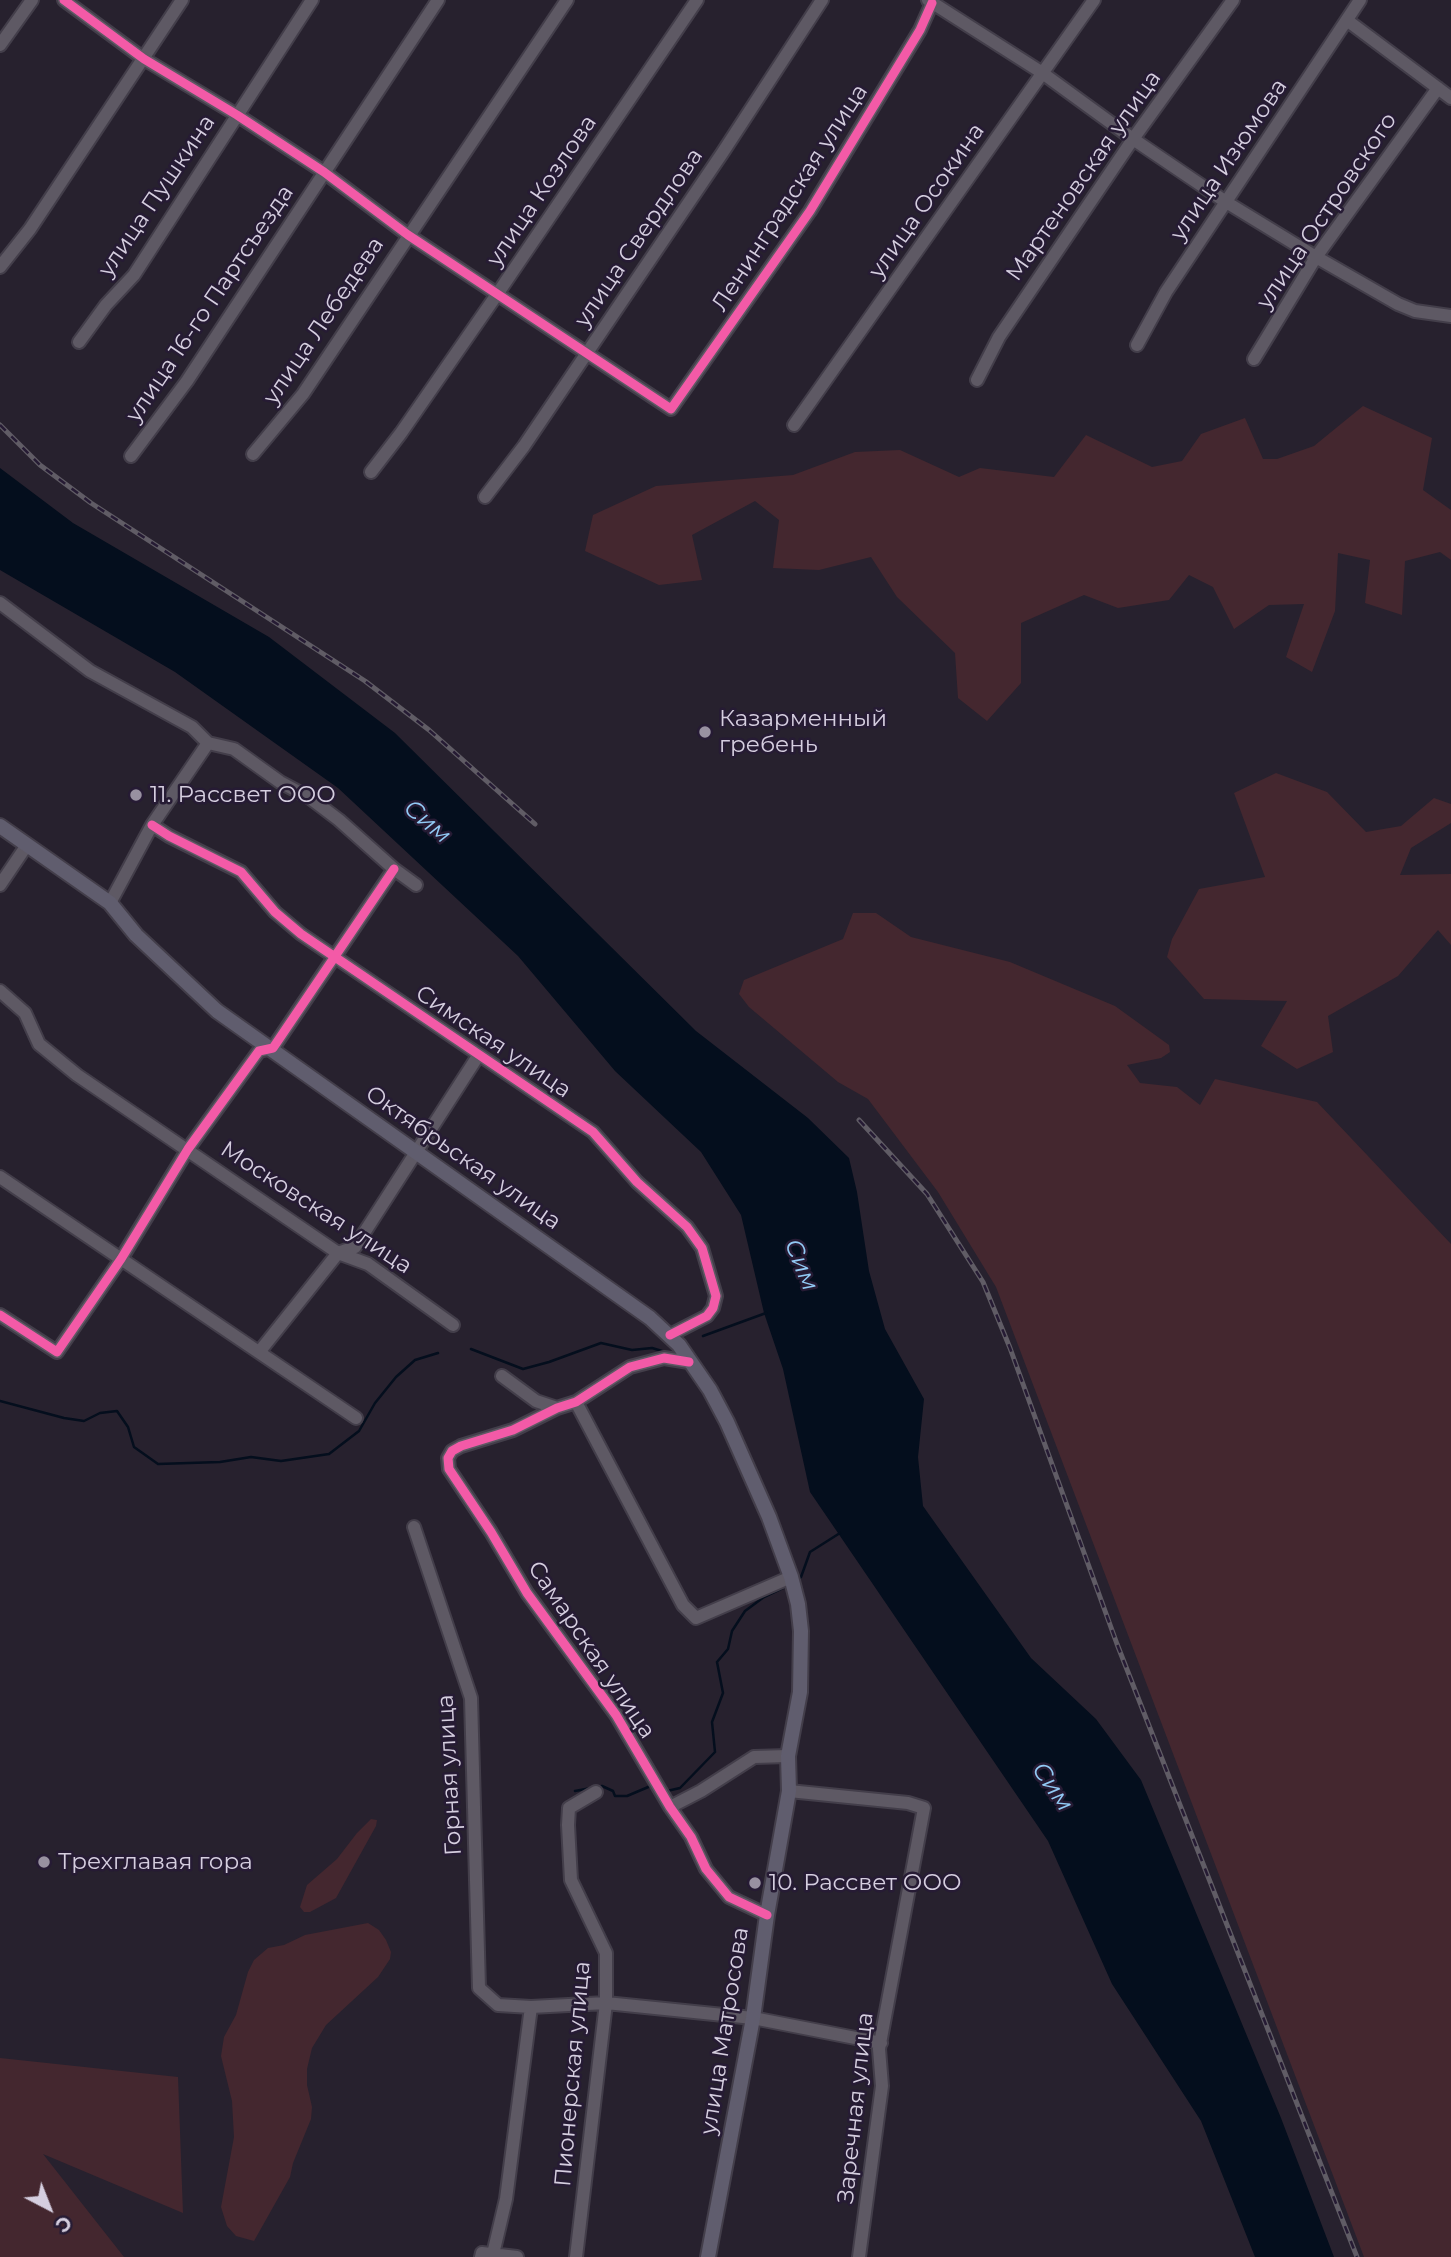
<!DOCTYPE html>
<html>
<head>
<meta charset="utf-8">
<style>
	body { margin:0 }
	#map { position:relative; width:1451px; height:2257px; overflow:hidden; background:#27212e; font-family:Montserrat,sans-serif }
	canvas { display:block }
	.north { position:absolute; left:14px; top:2173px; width:70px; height:70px; -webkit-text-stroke:5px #261b34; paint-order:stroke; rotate:138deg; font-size:19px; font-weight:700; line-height:28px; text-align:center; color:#d5cedf }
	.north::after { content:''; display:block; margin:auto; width:24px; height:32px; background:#d5cedf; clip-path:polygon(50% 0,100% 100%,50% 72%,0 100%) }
</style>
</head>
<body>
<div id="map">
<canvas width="1451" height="2257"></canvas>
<div class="north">С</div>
</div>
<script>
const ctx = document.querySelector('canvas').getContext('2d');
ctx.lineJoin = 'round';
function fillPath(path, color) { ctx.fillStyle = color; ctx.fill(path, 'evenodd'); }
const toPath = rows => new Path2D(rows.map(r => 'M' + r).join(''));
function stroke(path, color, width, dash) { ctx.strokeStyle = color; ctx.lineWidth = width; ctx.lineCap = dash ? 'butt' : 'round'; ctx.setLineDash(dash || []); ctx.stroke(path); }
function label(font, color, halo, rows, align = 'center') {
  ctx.font = font + ' Montserrat,sans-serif'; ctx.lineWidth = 5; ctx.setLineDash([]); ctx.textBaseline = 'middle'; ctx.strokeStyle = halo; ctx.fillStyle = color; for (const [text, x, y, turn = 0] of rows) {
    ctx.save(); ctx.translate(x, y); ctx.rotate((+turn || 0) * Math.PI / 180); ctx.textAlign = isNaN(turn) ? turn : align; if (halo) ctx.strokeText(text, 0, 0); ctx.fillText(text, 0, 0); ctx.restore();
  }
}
fillPath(toPath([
	[1363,406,1432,438,1423,490,1451,510,1451,560,1440,552,1405,561,1402,615,1365,603,1370,560,1338,553,1335,611,1312,672,1286,657,1304,604,1269,605,1234,629,1213,587,1189,575,1169,600,1118,608,1084,595,1021,623,1021,683,987,721,958,698,955,653,897,597,871,557,819,570,773,568,779,520,755,501,692,535,702,580,659,585,585,551,593,515,656,486,793,475,855,452,900,450,959,477,980,468,1054,477,1086,435,1152,467,1182,461,1201,434,1245,418,1263,459,1277,459,1314,446],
	[1276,773,1327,792,1366,832,1401,826,1434,798,1451,804,1451,823,1411,848,1400,875,1451,874,1451,945,1438,930,1398,976,1328,1016,1333,1052,1297,1069,1261,1046,1287,1001,1204,999,1167,957,1172,939,1199,889,1265,877,1234,793],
	[853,913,876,913,911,937,1010,962,1115,1006,1169,1045,1170,1052,1161,1058,1127,1065,1140,1083,1177,1087,1200,1105,1215,1079,1317,1102,1451,1244,1451,2257,1364,2257,996,1287,938,1192,868,1099,838,1082,749,1007,739,994,744,980,843,939],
	[371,1819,377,1820,376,1826,336,1898,310,1912,304,1912,300,1907,307,1885,337,1859,357,1833],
	[368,1923,379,1930,386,1940,391,1952,390,1959,378,1977,326,2025,312,2048,307,2069,307,2085,312,2107,311,2119,293,2163,290,2177,254,2241,236,2236,227,2226,221,2207,234,2137,232,2101,221,2056,224,2037,236,2015,248,1972,254,1960,268,1948,284,1945,305,1935],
	[0,2058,178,2077,183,2213,43,2154,124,2257,0,2257]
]), '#44272f');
fillPath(toPath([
	[0,468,73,523,269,637,395,733,696,1031,808,1118,849,1158,857,1192,869,1271,885,1329,924,1399,918,1457,923,1506,1031,1658,1096,1719,1141,1780,1281,2118,1334,2257,1255,2257,1201,2121,1112,1984,1048,1841,810,1492,783,1369,764,1313,741,1215,701,1152,615,1071,518,956,338,788,175,672,0,570]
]), '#040e1d');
stroke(toPath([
	[703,1336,766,1313],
	[471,1349,523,1369,549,1362,601,1343,632,1350,652,1348,662,1351],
	[0,1401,64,1418,84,1421,100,1413,117,1411,128,1427,134,1447,158,1464,220,1462,251,1457,281,1461,329,1454,359,1431,375,1403,396,1377,415,1360,438,1353],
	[797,1580,801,1577,810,1552,840,1533],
	[575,1791,602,1786,613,1791,615,1796,627,1796,653,1785],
	[667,1791,680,1788,715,1752,712,1722,723,1693,717,1662,728,1649,732,1631,745,1611,764,1597,789,1585]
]), '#040e1d', 2.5);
const minor = toPath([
	[64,0,144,59,237,115,324,172,408,235,671,409,810,211,920,30,932,3],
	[928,0,1041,72,1133,139,1226,202,1316,257,1398,304,1415,311,1451,316],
	[1348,21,1451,98],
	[0,45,32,0],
	[0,267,30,229,182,0],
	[79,342,106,305,134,275,312,0],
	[1137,345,1166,292,1360,0],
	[1254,359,1316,257,1438,88],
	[977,380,999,337,1133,139,1233,0],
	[794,425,1094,0],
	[253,454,303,394,567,0],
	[131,456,187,381,438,0],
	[371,472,401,433,498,293,697,0],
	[485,497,524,446,723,152,822,0],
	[0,603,90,671,192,727,208,743,234,749,280,782,310,798,339,820,394,869,416,885],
	[152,825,169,836,241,872,275,912,301,934,593,1132,637,1182,687,1227,702,1248,716,1296,713,1308,707,1316,670,1335],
	[0,885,27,845],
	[110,903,152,825,208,743],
	[0,991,25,1013,39,1044,77,1075,338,1253,368,1264,453,1325],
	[0,1177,356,1418],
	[0,1315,57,1352,121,1259,188,1149,259,1051,273,1048,394,869],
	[260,1351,338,1253,355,1247,478,1056],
	[689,1362,664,1358,630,1367,576,1402,557,1408,513,1430,461,1446,452,1451,448,1458,449,1469,491,1532,527,1593,616,1715,670,1807,691,1837,706,1869,729,1897,767,1915],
	[502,1376,536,1401,557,1408],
	[576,1402,683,1605,696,1618,791,1577],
	[414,1527,471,1698,479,1988,498,2005,531,2007],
	[789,1791,908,1803,924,1808,879,2049,882,2086,859,2257],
	[670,1807,701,1791,754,1757,788,1756],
	[493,2254,506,2199,531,2007,606,2003,753,2018,881,2043],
	[481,2257,482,2253,517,2257],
	[576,2257,606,2003,606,1953,571,1880,568,1825,569,1808,596,1792]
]);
const major = toPath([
	[0,826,110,903,136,935,217,1011,650,1318,679,1345,710,1390,727,1422,769,1517,791,1577,798,1604,801,1631,800,1692,788,1756,789,1791,767,1915,753,2018,708,2257]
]);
stroke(minor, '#433e4a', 16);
stroke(major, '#433e4a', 18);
stroke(minor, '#5e5964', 12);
stroke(major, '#605d6e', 14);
const rail = toPath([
	[0,425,40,465,91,503,365,681,429,730,535,824],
	[859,1120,927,1194,983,1282,1010,1348,1117,1644,1357,2257]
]);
stroke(rail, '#605c65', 5);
stroke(rail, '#261b34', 2.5, [8]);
stroke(toPath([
	[64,0,144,59,237,115,324,172,408,235,671,409,810,211,920,30,932,3],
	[152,825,169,836,241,872,275,912,301,934,593,1132,637,1182,687,1227,702,1248,716,1296,713,1308,707,1316,670,1335],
	[0,1315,57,1352,121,1259,188,1149,259,1051,273,1048,394,869],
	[689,1362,664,1358,630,1367,576,1402,557,1408,513,1430,461,1446,452,1451,448,1458,449,1469,491,1532,527,1593,616,1715,670,1807,691,1837,706,1869,729,1897,767,1915]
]), '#f35aa7', 9);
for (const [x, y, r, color] of [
	[705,732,7,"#9891a1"],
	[136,795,7,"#9891a1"],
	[44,1862,7,"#9891a1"],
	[755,1883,7,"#9891a1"]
]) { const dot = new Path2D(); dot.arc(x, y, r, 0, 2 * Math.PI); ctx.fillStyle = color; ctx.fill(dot); stroke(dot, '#261b34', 2.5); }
label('23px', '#d5cedf', '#261b34', [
	["улица Изюмова",1229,160,-56],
	["Мартеновская улица",1084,176,-55],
	["улица Козлова",542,191,-56],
	["улица Пушкина",157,196,-56],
	["Ленинградская улица",790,198,-57],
	["улица Осокина",927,201,-55],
	["улица Островского",1327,211,-56],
	["улица Свердлова",639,238,-56],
	["улица 16-го Партсъезда",210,304,-56],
	["улица Лебедева",324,321,-56],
	["Симская улица",493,1042,34],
	["Октябрьская улица",463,1158,35],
	["Московская улица",316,1208,33],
	["Самарская улица",591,1650,56],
	["Горная улица",450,1775,-93],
	["улица Матросова",725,2031,-81],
	["Пионерская улица",573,2074,-85],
	["Заречная улица",856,2108,-84]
]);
label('23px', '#d5cedf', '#261b34', [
	["Казарменный",719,719],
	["гребень",719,745],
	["11. Рассвет ООО",150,795],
	["Трехглавая гора",58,1862],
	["10. Рассвет ООО",769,1883]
], 'left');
label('italic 24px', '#92caf5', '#261b34', [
	["Сим",427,822,40],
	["Сим",801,1265,68],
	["Сим",1052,1787,56]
]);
</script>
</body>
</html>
